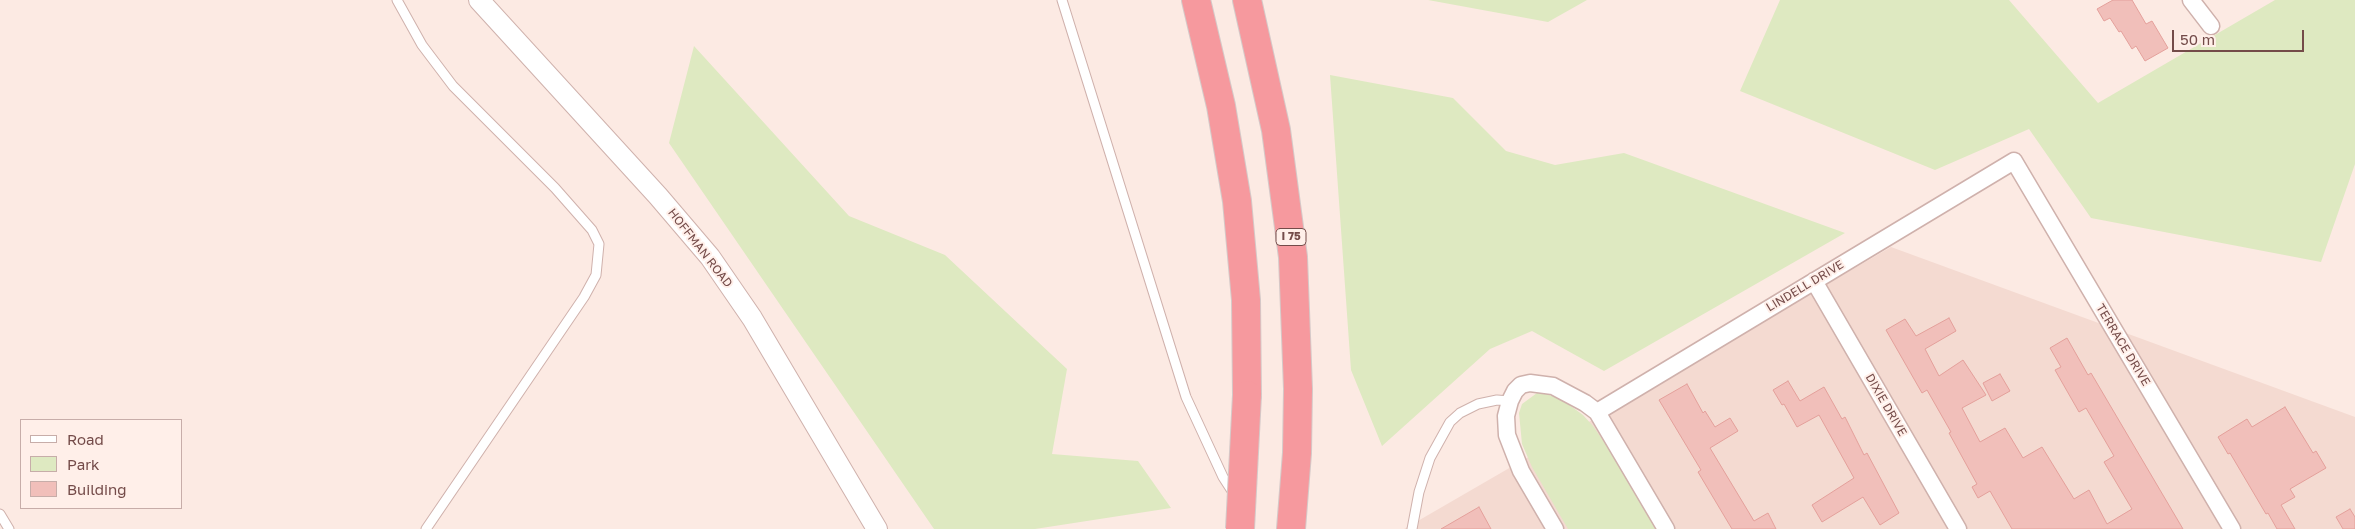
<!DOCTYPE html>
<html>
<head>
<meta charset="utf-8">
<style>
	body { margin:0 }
	#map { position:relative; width:2355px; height:529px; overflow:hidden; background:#fceae3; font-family:"Golos Text",sans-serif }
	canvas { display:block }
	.legend { position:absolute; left:20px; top:419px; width:162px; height:90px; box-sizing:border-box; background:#ffefe9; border:1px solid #c7ada9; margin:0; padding:6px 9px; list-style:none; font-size:15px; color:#744b49 }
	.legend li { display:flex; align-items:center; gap:10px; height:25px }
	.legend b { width:25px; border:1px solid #c7ada9 }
	.scale { position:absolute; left:2172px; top:30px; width:132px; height:22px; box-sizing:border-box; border:2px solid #744b49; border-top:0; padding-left:6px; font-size:15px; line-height:18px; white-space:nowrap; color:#744b49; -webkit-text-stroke:4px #ffefe9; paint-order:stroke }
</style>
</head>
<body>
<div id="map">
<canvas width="2355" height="529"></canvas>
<ul class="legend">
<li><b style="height:6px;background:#fff"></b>Road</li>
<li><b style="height:14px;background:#dee9c1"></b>Park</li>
<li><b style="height:14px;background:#f1bfba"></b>Building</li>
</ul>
<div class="scale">50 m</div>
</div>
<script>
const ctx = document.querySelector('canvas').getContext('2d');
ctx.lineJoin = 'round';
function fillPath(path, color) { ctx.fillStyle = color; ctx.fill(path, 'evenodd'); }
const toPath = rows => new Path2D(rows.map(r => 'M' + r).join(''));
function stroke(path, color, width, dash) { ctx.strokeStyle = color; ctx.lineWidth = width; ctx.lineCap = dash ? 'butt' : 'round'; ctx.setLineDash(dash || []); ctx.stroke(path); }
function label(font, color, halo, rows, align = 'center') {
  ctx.font = font + ' "Golos Text",sans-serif'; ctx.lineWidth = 4; ctx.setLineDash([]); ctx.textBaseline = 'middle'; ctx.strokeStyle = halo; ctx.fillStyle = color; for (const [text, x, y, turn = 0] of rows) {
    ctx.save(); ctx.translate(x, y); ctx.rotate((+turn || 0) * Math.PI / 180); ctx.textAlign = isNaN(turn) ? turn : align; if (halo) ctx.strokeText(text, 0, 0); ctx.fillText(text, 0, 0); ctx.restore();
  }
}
fillPath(toPath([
	[1891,247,2355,417,2355,529,1404,529]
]), '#f4dad1');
fillPath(toPath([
	[1428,0,1587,0,1548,22],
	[1780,0,2009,0,2098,103,2275,0,2355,0,2355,164,2321,262,2091,218,2029,129,1935,170,1740,91],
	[694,46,849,216,945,255,1067,369,1052,454,1138,461,1171,508,1035,529,934,529,669,143],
	[1330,75,1453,98,1506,151,1555,165,1624,153,1845,233,1604,371,1532,331,1490,349,1382,446,1351,370],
	[1537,393,1545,393,1564,401,1583,415,1593,426,1609,449,1656,529,1568,529,1532,467,1522,444,1519,413,1522,404]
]), '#dee9c1');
const building = toPath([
	[2113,0,2132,0,2146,24,2152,21,2168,48,2145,61,2136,46,2132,49,2121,31,2119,32,2110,18,2104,21,2097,9,2113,0],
	[1949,318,1956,331,1925,349,1939,376,1963,360,1986,395,1962,408,1980,442,2005,428,2023,458,2042,447,2074,499,2089,490,2107,524,2132,509,2104,462,2114,456,2086,408,2079,412,2055,370,2061,367,2050,348,2067,338,2088,375,2091,373,2183,529,2012,529,1990,491,1978,498,1972,487,1977,484,1949,433,1951,432,1927,390,1922,393,1886,330,1905,319,1916,336,1949,318],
	[2000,374,2010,391,1992,401,1983,383,2000,374],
	[1788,381,1800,401,1824,387,1842,419,1845,417,1864,455,1867,453,1899,513,1880,525,1863,497,1822,522,1812,505,1854,478,1819,415,1797,427,1784,404,1782,405,1773,390,1788,381],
	[1687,384,1703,413,1705,411,1715,427,1730,418,1738,431,1710,448,1754,521,1768,513,1776,529,1732,529,1698,472,1701,470,1659,400,1687,384],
	[2285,407,2313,453,2316,451,2326,468,2290,489,2295,497,2281,505,2295,529,2277,529,2268,513,2266,514,2230,453,2228,454,2218,437,2247,419,2252,427,2285,407],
	[1479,507,1491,529,1441,529,1479,507],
	[2350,509,2355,517,2355,529,2343,529,2336,517,2350,509]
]);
fillPath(building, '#f1bfba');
stroke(building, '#e4a09b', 1);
const service = toPath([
	[397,0,422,45,453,86,555,188,592,230,599,244,596,275,584,297,426,529],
	[1062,0,1186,397,1223,477,1234,494],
	[0,514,9,529],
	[1412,529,1419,492,1430,458,1450,422,1460,413,1478,404,1497,400,1510,401]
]);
const minor = toPath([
	[2191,0,2211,26],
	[1814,281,1958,529],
	[1597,412,2014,161,2232,529],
	[1555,529,1521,471,1507,435,1506,416,1510,401,1515,391,1521,385,1530,383,1553,386,1585,403,1597,412,1666,529]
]);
const tertiary = toPath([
	[479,0,658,196,710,257,752,318,877,529]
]);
const motorway = toPath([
	[1196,0,1221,106,1237,201,1246,300,1247,395],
	[1247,0,1276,130,1293,257,1298,389,1297,453,1291,529]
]);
stroke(service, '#cfb1ac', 11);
stroke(minor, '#cfb1ac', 19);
stroke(tertiary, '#cfb1ac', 22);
stroke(motorway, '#d5c9c8', 30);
stroke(service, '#fff', 9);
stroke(minor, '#fff', 16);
stroke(tertiary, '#fff', 20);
stroke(motorway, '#f6999e', 28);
const motorwayBridge = toPath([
	[1240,529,1247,395]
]);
stroke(motorwayBridge, '#d5c9c8', 30, []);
stroke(motorwayBridge, '#f6999e', 28);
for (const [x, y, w] of [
	[1291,237,30]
]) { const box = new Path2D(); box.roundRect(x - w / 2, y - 8.5, w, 17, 4); ctx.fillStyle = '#ffefe9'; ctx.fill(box); stroke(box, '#744b49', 1); }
label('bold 11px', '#744b49', null, [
	["I 75",1291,237]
]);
label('12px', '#744b49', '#ffefe9', [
	["HOFFMAN ROAD",700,248,52],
	["LINDELL DRIVE",1805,286,-31],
	["TERRACE DRIVE",2123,345,59],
	["DIXIE DRIVE",1886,405,60]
]);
</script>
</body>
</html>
